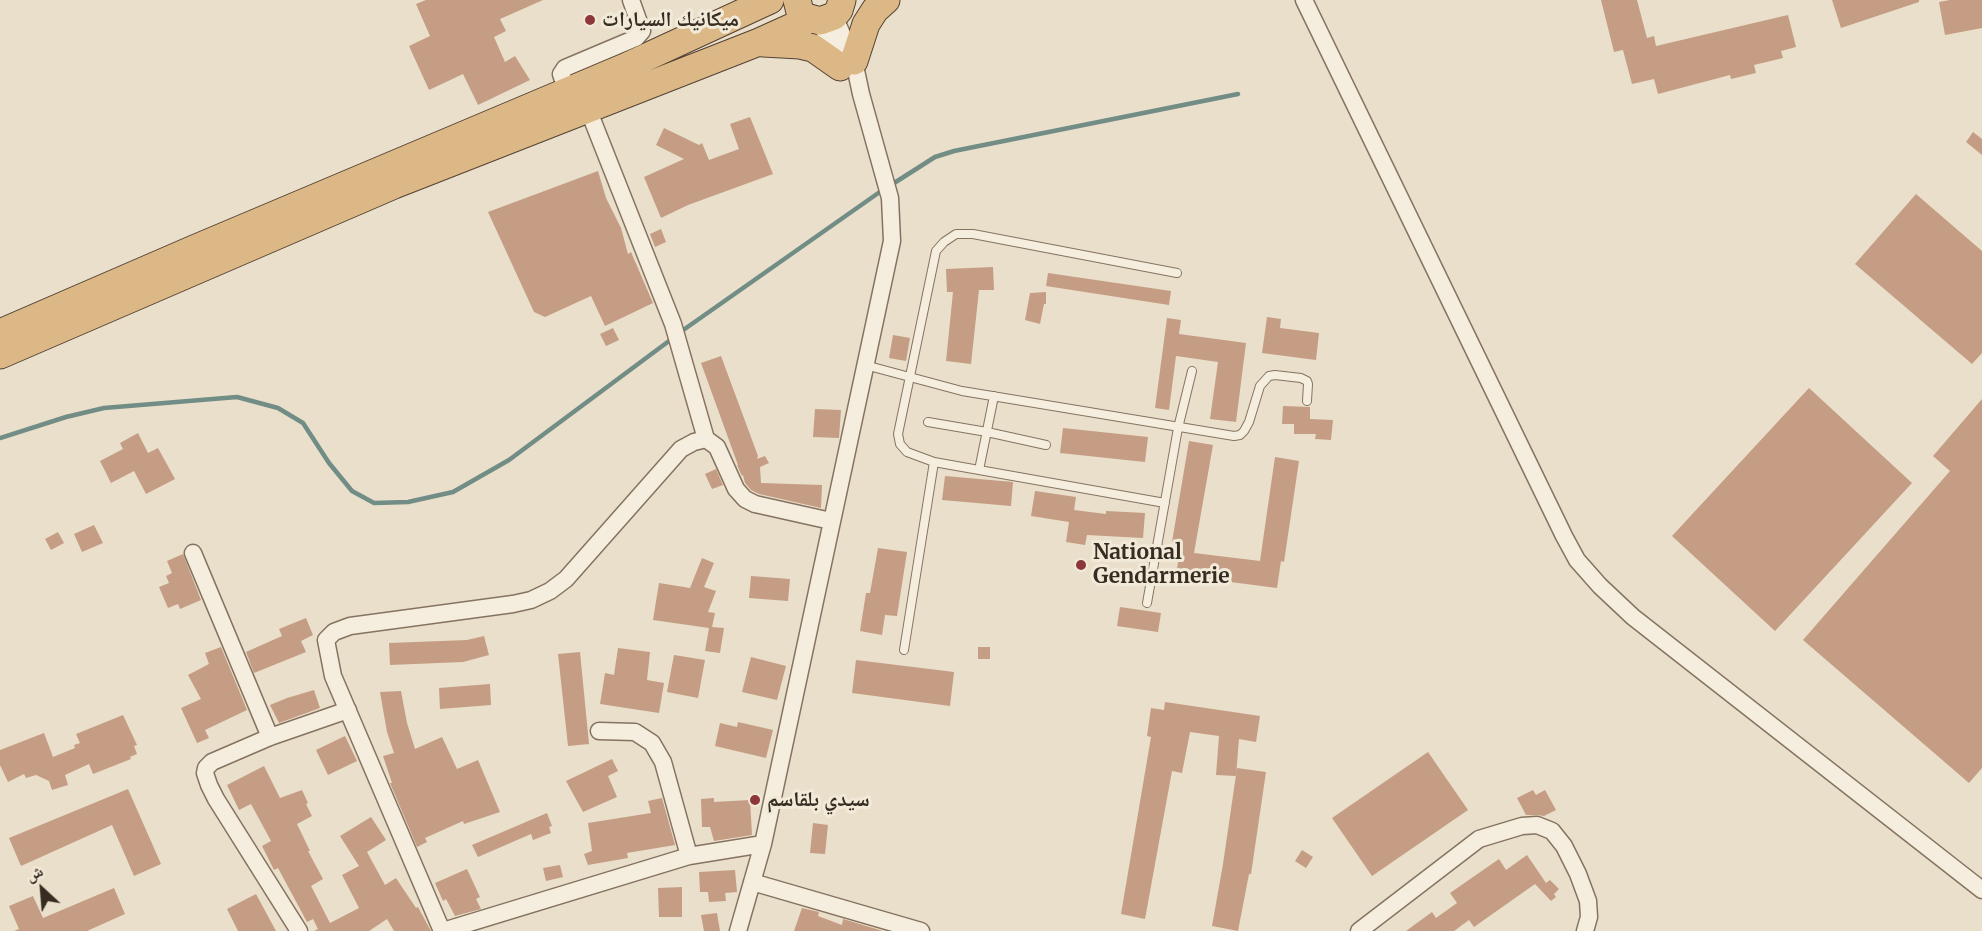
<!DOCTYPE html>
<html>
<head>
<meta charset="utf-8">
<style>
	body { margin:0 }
	#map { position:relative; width:1982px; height:931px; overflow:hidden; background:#eadfca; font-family:Merriweather,"Noto Naskh Arabic",serif }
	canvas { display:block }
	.north { position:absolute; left:12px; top:859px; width:60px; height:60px; -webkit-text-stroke:4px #f2ead9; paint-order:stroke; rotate:334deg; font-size:16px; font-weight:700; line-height:24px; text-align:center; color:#372c22 }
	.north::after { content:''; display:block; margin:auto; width:21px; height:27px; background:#372c22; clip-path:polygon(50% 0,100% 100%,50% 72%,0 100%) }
</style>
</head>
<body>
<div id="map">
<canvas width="1982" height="931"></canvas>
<div class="north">ش</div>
</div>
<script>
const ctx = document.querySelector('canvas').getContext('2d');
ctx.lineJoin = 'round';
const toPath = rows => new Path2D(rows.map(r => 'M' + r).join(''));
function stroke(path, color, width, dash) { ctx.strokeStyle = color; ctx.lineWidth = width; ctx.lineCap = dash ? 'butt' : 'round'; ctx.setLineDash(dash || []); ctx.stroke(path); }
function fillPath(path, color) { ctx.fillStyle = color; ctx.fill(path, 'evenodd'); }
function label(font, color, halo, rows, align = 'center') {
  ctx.font = font + ' Merriweather,"Noto Naskh Arabic",serif'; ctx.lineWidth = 6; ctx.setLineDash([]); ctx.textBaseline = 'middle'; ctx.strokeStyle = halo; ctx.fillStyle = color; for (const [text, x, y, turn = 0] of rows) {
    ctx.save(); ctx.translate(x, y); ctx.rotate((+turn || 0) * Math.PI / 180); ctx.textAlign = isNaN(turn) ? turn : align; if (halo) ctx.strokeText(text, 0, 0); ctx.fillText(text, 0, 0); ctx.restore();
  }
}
stroke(toPath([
	[891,185,935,157,954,151,1238,94],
	[679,333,884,189],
	[0,438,66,417,104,408,237,397,278,408,303,423,329,463,352,491,374,503,408,502,453,492,509,460,673,338]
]), '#718d85', 4.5);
fillPath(toPath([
	[426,0,543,0,500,19,506,31,494,37,505,62,515,56,530,80,478,105,463,74,429,90,409,46,430,36,416,4],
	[1601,0,1637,0,1647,38,1654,36,1656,46,1788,15,1796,47,1781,51,1783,58,1754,65,1756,73,1731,79,1730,75,1658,94,1654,79,1632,84,1623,50,1614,52],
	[1832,0,1919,0,1919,2,1841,28],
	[1950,0,1982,0,1982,28,1945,35,1939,2],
	[750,117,773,174,688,205,661,218,644,177,684,159,656,145,664,128,699,145,702,143,709,160,739,149,730,124],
	[1973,132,1982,139,1982,155,1966,142],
	[598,171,606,198,621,228,628,254,631,252,653,303,605,326,591,296,545,317,534,312,488,212],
	[1916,194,1982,251,1982,353,1972,364,1855,264],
	[661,229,666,242,655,247,650,234],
	[993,267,994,290,979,290,971,364,946,361,953,292,947,292,946,269],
	[1048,273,1171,291,1169,305,1046,286],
	[1046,292,1046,304,1044,304,1040,324,1025,320,1030,293],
	[1267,317,1281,319,1280,328,1319,333,1316,360,1262,353],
	[1167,318,1181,320,1179,334,1246,343,1236,422,1210,419,1218,362,1176,356,1169,410,1155,408],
	[613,328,619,340,606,346,600,334],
	[893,335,910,338,906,361,889,358],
	[721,356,758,456,757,459,765,456,769,463,760,467,761,483,822,485,821,508,759,494,751,490,745,483,743,475,742,476,737,465,738,465,701,363],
	[1809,388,1912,483,1775,631,1672,536],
	[1982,399,1982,768,1969,783,1803,640,1950,471,1933,456],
	[1283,406,1310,407,1310,419,1333,420,1331,440,1315,439,1316,434,1294,434,1294,424,1282,424],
	[815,409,841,410,839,438,813,437],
	[1063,428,1148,437,1145,462,1060,453],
	[138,433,148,453,158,448,175,479,146,494,134,471,111,483,100,461,123,449,120,443],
	[1189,441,1213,445,1194,553,1260,561,1275,457,1299,461,1284,562,1281,561,1277,588,1176,575,1181,543,1172,542],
	[716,469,723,485,712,489,705,474],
	[945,476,1013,482,1011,506,942,500],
	[1035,491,1076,497,1074,510,1106,514,1106,511,1145,513,1143,538,1087,535,1085,545,1066,542,1069,522,1031,516],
	[94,525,103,543,82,552,74,534],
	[58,532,64,543,51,550,45,539],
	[878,548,907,552,897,616,885,615,882,635,860,631,866,593,870,593],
	[183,554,201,600,180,609,178,604,168,608,159,587,169,583,166,576,172,573,167,561],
	[702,558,714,563,704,587,716,591,708,612,715,613,712,627,724,628,720,653,705,651,709,628,653,620,659,583,690,588],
	[751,576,790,579,788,601,749,598],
	[1120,607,1161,613,1158,632,1117,626],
	[306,618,313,635,301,641,306,652,254,673,246,652,282,636,279,629],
	[484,636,489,655,463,662,390,665,389,643,467,640],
	[221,647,247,710,205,730,209,738,197,743,181,708,201,699,188,675,209,664,205,653],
	[978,647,990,647,990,659,978,659],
	[618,648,650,652,647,680,664,683,659,713,600,704,605,673,614,675],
	[580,652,589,744,568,746,558,654],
	[674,655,705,660,698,698,667,692],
	[751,657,786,666,777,700,742,692],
	[856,660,954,672,950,706,852,693],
	[490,684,491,705,440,709,439,688],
	[314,690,320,708,279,723,270,705,287,698],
	[401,691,407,723,415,749,442,737,457,769,478,760,500,812,464,824,463,821,425,838,427,842,417,847,390,783,392,783,383,756,394,753,387,732,380,692],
	[1165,702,1260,716,1256,742,1239,739,1236,776,1216,775,1219,736,1190,732,1182,773,1172,771,1145,919,1121,914,1151,737,1147,736,1151,708,1164,710],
	[123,715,137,745,134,746,137,754,130,757,131,759,93,774,89,764,65,775,68,785,52,790,49,781,36,775,26,778,24,774,8,782,0,765,0,750,44,733,53,757,75,748,74,745,80,743,76,734],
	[738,722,773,730,766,758,715,746,720,723,737,727],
	[345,736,357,761,328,775,316,750],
	[1428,752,1468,810,1372,876,1332,818],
	[612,759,618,771,608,776,617,797,583,812,566,781],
	[264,766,280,798,302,790,308,803,306,804,312,816,297,824,310,851,308,851,323,879,311,886,330,923,359,908,342,875,359,866,340,836,371,817,386,840,367,852,385,885,396,878,416,908,418,907,431,931,394,931,387,919,369,931,314,931,318,929,313,919,307,922,278,868,274,870,262,846,271,841,251,804,239,810,227,785],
	[1237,768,1266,772,1251,874,1249,874,1238,931,1212,926,1223,864],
	[128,789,161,864,134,876,112,825,21,866,9,838],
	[1533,790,1536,795,1545,790,1556,810,1544,816,1537,815,1526,815,1517,798],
	[662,798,675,845,627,853,628,858,588,865,584,854,592,851,588,823,651,813,648,801],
	[714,798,714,802,750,800,752,835,714,841,710,827,702,827,701,799],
	[547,813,552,826,549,827,551,833,533,840,531,834,478,857,472,845],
	[813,823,828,825,825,854,810,853],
	[1302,850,1313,857,1306,868,1295,861],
	[1527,855,1546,883,1550,880,1559,889,1554,894,1556,897,1551,901,1535,884,1474,927,1469,920,1454,931,1406,931,1432,912,1436,918,1457,903,1450,893,1499,859,1506,870],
	[560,865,563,877,546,881,543,868],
	[467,869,480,897,476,899,481,909,455,916,446,899,443,901,435,883],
	[735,870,737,892,725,893,726,901,709,902,708,892,700,892,699,872],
	[682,887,682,917,659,917,658,888],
	[114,888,125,914,87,931,14,931,19,929,9,906,33,896,43,918],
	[256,894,276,931,238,931,227,909],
	[802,908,819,912,818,916,842,925,843,919,883,931,794,931],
	[717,913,720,931,704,931,701,915]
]), '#c49d84');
const service = toPath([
	[865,365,962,391,1234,436,1240,435,1244,431,1249,422,1260,386,1269,376,1275,375,1301,378,1307,381,1308,384,1307,401],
	[928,422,987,432,1046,445],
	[934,462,1165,503],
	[979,470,994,396],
	[1147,603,1178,428,1192,371],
	[904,650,934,462,907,452,900,444,898,434,936,251,944,242,956,234,973,234,1177,273]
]);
const minor = toPath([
	[1304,0,1564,536,1577,560,1600,586,1633,617,1982,890],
	[820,21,839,64],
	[567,92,561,74,565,68,636,38,642,31,631,0],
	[588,109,673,324,706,439],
	[193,553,270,737],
	[599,731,635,732,652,743,663,762,689,856],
	[752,882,921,931],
	[299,931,216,799,209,785,205,773,206,768,212,762,270,737,348,710],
	[442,931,333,676,326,640,334,632,350,626,513,604,531,600,550,591,566,579,681,449,694,442,706,439,717,447,736,489,745,499,755,504,831,521],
	[443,931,689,856,763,844],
	[738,931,763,844,892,241,890,198,861,94,854,61,834,16],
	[1359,931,1479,839,1522,826,1537,825,1552,831,1564,846,1578,874,1588,901,1589,917,1585,931]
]);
const trunk = toPath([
	[797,0,800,12,806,17,820,21,834,16,839,10,842,0],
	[763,43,800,45,813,48,840,67],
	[854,61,866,24,875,10,886,0],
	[0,333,194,249,625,67,770,0],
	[0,355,394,185,759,42,810,19]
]);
stroke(service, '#857360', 10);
stroke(minor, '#857360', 19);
stroke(trunk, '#534134', 29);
stroke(service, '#f5eddd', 8);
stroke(minor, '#f5eddd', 16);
stroke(trunk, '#dbb886', 27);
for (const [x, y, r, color] of [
	[590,20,6,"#8d373b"],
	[1081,565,6,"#8d373b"],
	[755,800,6,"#8d373b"]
]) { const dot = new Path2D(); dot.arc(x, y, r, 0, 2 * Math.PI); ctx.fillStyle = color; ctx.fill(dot); stroke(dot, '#f2ead9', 2); }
label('bold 21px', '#372c22', '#f2ead9', [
	["ميكانيك السيارات",602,20],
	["National",1093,553],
	["Gendarmerie",1093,577],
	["سيدي بلقاسم",767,800]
], 'left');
</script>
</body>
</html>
